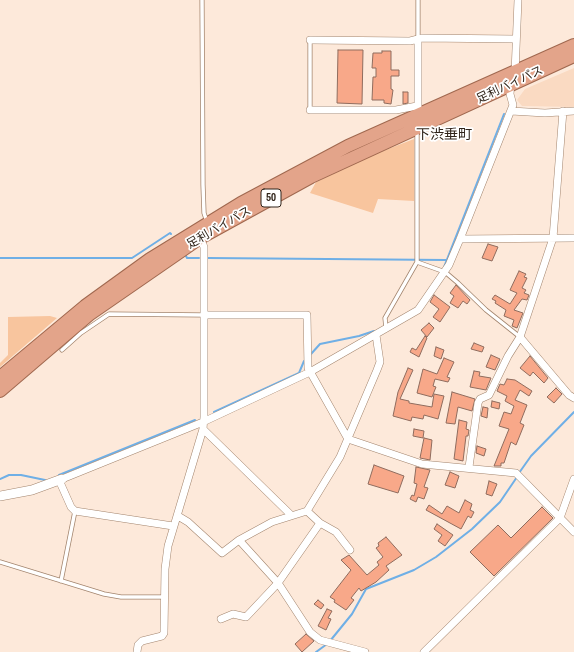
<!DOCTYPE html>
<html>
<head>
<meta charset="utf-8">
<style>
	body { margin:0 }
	canvas { display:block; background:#fde9da }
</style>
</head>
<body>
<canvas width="574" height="652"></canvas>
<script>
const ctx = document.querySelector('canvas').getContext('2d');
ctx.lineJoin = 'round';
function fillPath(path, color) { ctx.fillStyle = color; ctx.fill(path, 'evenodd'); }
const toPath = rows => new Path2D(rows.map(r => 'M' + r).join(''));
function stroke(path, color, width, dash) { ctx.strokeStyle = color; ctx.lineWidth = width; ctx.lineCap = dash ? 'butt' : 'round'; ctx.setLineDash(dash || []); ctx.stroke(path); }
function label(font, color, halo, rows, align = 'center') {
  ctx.font = font + ' "Archivo Narrow","Noto Sans JP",sans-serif'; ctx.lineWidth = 3.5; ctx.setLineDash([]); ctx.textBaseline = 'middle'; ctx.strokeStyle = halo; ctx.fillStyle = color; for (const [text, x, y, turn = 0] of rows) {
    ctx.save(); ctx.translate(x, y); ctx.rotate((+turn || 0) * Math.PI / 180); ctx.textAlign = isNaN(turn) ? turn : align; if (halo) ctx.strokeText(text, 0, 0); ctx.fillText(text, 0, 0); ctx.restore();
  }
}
fillPath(toPath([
	[574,68,574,107,522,106,517,100,525,89]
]), '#fadac2');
fillPath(toPath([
	[414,139,414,201,378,199,373,213,310,193,316,182,375,154],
	[50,316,57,318,0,367,0,363,8,355,8,317]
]), '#f8c59e');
stroke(toPath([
	[186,256,187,258,199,258],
	[0,258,132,258,170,233,171,234],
	[208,258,446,260],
	[444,267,504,114],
	[311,354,320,344,359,336,374,331],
	[214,412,299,373,304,361],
	[519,473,531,456,574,412],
	[59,475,195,420],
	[0,479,9,475,21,475,45,480],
	[330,641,352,614,366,589,414,570,436,557,472,529,500,502,517,477],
	[316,652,327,644]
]), '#6fafe6', 2);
const building = toPath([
	[338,50,363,50,362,104,337,103,338,50],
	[382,51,391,51,391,70,399,70,399,76,391,76,391,89,393,90,391,104,384,103,384,100,372,100,373,77,376,77,376,68,372,68,373,53,382,53,382,51],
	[403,92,408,92,408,103,403,104,403,92],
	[488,244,498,247,492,261,482,258,488,244],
	[519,271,526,274,524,277,527,278,522,288,526,290,524,293,529,295,527,300,522,299,514,310,523,313,517,328,512,326,514,320,504,316,506,310,495,303,496,301,492,299,495,295,510,304,517,293,510,290,519,271],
	[456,285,470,300,467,304,463,301,458,308,450,303,454,296,450,293,456,285],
	[434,295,450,307,440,322,433,317,439,309,430,302,434,295],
	[429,323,434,328,427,337,421,330,429,323],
	[425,336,427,338,419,357,410,352,412,348,416,350,425,336],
	[474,343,484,347,482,352,471,349,474,343],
	[436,347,444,350,441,359,434,356,436,347],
	[491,355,500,359,495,370,486,367,491,355],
	[530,356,548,378,544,383,533,372,530,376,520,368,530,356],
	[444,358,454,362,447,377,450,378,448,382,435,379,433,386,436,387,432,397,417,393,423,369,437,374,444,358],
	[408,368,413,370,400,399,409,401,409,403,432,407,434,394,444,396,438,419,424,415,423,419,412,417,411,421,393,416,398,392,408,368],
	[474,371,480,372,479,376,491,378,486,390,470,387,474,371],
	[507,379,515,380,532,391,529,396,520,390,515,400,527,405,520,423,524,425,516,445,511,442,504,463,501,463,501,466,494,466,509,429,499,426,504,412,511,414,514,406,505,401,507,396,497,391,500,384,504,385,507,379],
	[556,388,562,394,554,403,547,397,556,388],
	[452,392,475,399,472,411,458,407,455,424,446,423,452,392],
	[492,401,500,403,499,409,491,407,492,401],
	[483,407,488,408,487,418,481,416,483,407],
	[459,420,467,422,466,429,469,430,468,436,466,436,463,461,454,459,459,420],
	[414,429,424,431,423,438,413,436,414,429],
	[424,438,432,440,430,460,420,458,424,438],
	[477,446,486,449,484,456,476,453,477,446],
	[374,465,404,476,398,493,368,484,374,465],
	[416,467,430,470,424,487,428,488,424,499,418,497,416,502,410,499,412,495,414,496,417,484,414,483,416,467],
	[450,472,459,476,455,488,445,485,450,472],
	[489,481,497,484,492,496,486,494,489,481],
	[465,500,472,504,470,510,474,512,471,518,468,516,461,529,426,510,429,505,442,514,447,506,459,513,465,500],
	[542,507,553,518,494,576,470,552,498,525,511,538,542,507],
	[437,524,453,535,445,546,438,541,442,535,434,529,437,524],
	[386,537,402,555,386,566,389,570,376,582,361,591,359,588,351,598,354,600,346,610,334,602,335,600,330,597,351,570,341,560,349,555,367,575,379,565,377,562,383,557,376,548,379,546,378,543,386,537],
	[318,600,324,605,321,609,314,604,318,600],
	[327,609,332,611,328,618,331,619,326,630,318,626,327,609],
	[306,634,314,641,302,652,295,644,306,634]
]);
fillPath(building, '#f8a889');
stroke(building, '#8f6c5e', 1);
const service = toPath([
	[202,0,203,185,204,213,207,222],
	[418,38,418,0],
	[310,110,310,40],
	[417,262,445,272,458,283,486,310,520,337],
	[386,328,385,318,417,262,417,131],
	[62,350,81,333,109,314,204,315],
	[0,562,104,594,121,597,164,597],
	[61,581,75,511]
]);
const minor = toPath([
	[310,40,410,41,422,38,516,39],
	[418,40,418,109],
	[515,73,518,0],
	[310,110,396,110,417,106],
	[511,111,545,113,574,111],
	[460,239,574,238],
	[204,315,307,315,308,368,348,439,422,464,516,473,574,532],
	[520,337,569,395,574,398],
	[203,429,291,515],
	[469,467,478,403,480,399,489,395,508,356,520,337,553,238,563,111],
	[62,479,203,422,310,372,418,310,449,265,460,239,513,105,510,94,511,83],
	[59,480,71,507,75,511,173,526],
	[178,516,188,522,222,553,239,540,272,522,307,511,340,457,377,370,380,362,376,335],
	[320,523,336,532,350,550],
	[239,540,278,583,310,632,320,640,365,652],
	[221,619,233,614,246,617,278,583,320,523,307,511],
	[137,652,138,645,142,641,162,636,164,633,165,569,168,546,203,429,204,417,204,247,200,238],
	[424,652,560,518,574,479]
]);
const tertiary = toPath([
	[0,496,32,490,62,479]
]);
const trunk = toPath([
	[0,377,85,306,150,259,241,203,348,146,574,45],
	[0,391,90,314,200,238,311,177,574,56]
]);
stroke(service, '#a3856e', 5);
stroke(minor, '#a3856e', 8);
stroke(tertiary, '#a3856e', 10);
stroke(trunk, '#a0684f', 14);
stroke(service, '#fff', 3.5);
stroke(minor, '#fff', 7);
stroke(tertiary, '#fff', 9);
stroke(trunk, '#e3a48a', 12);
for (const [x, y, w] of [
	[271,198,20]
]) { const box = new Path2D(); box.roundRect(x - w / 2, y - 9, w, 18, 3); ctx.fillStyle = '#fff'; ctx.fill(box); stroke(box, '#30241a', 1); }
label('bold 11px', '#30241a', null, [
	["50",271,198]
]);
label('12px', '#30241a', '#fff', [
	["足利バイパス",510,85,-25],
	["足利バイパス",219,228,-30]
]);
label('14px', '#30241a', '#fff', [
	["下渋垂町",444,135]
]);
</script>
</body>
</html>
